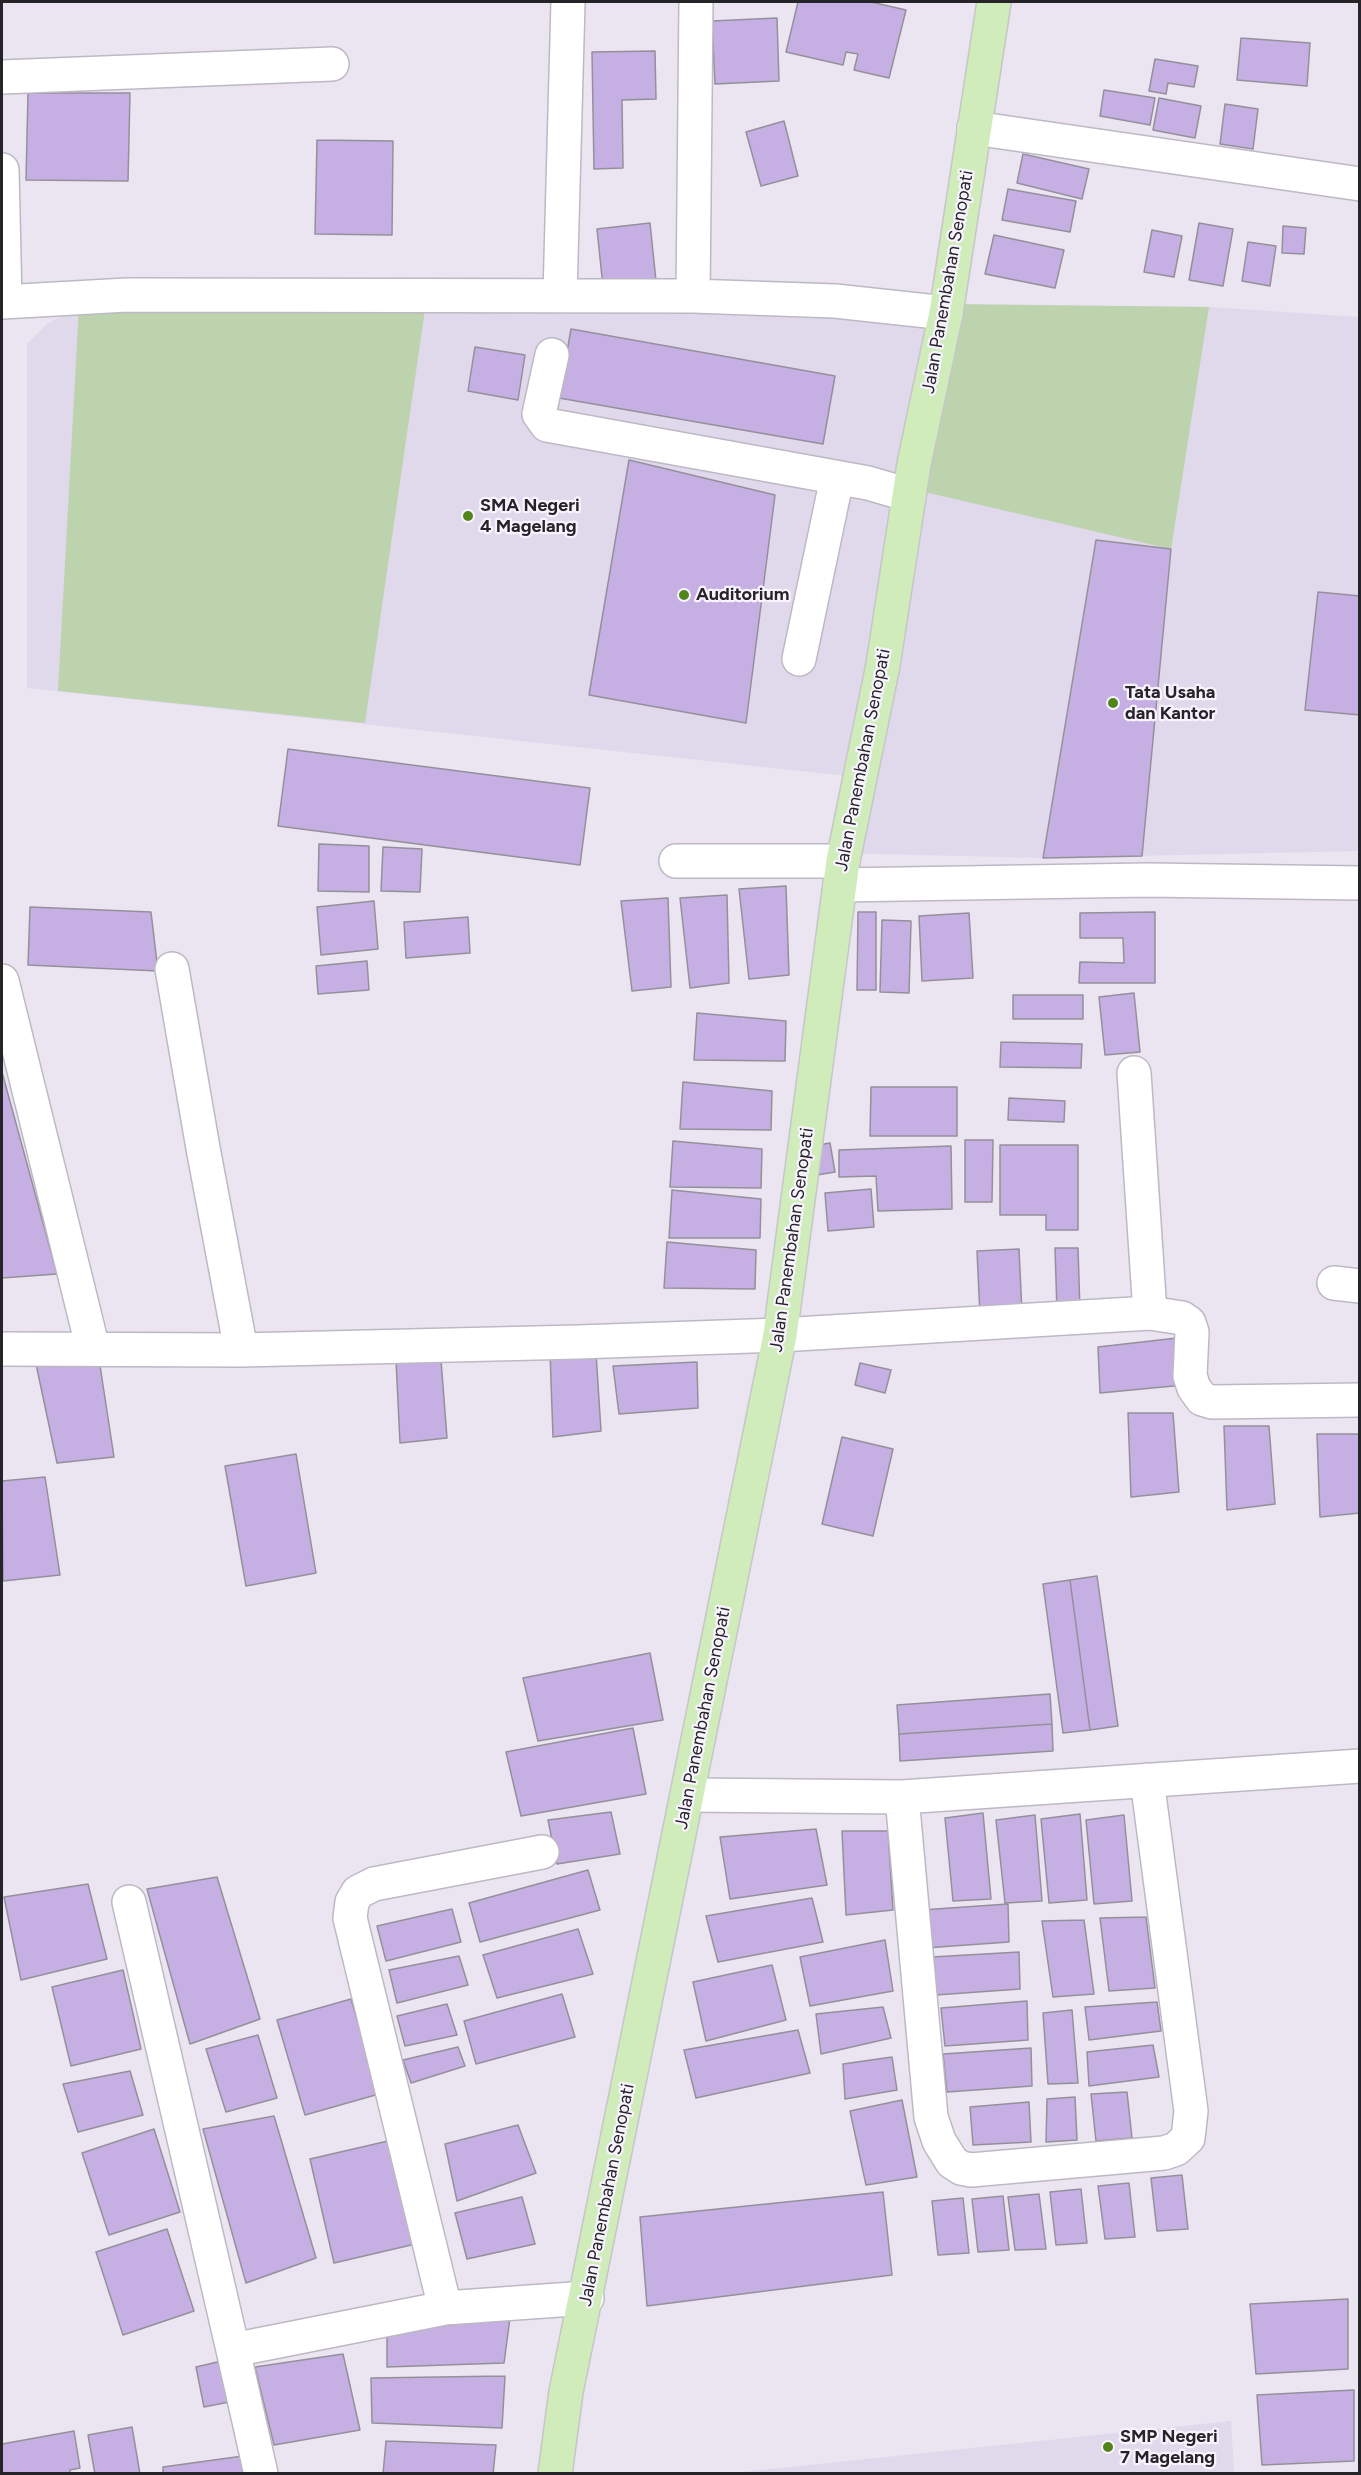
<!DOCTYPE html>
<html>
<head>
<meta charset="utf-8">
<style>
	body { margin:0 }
	#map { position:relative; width:1361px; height:2475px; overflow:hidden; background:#eae5f1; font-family:Figtree,sans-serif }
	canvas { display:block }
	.frame { position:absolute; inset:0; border:3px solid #252428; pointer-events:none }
</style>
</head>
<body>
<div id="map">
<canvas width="1361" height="2475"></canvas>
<div class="frame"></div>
</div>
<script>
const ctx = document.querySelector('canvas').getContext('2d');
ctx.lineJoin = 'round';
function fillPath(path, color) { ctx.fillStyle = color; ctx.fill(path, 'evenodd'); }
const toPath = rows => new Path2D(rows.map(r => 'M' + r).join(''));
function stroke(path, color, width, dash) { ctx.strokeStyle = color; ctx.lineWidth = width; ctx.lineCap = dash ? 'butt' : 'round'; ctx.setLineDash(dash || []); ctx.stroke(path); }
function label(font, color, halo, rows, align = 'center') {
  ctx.font = font + ' Figtree,sans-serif'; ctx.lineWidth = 4.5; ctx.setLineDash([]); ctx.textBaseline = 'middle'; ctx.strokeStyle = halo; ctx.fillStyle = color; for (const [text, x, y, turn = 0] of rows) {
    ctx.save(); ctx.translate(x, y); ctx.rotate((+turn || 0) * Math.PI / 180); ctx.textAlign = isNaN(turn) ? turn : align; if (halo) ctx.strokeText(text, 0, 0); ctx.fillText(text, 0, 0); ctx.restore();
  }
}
fillPath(toPath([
	[945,304,1209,307,1359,317,1359,851,1043,858,840,853,866,778,27,688,27,344,47,324,79,306],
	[1231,2421,1234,2473,733,2473]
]), '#e0d8eb');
fillPath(toPath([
	[427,296,365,723,58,691,79,306],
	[945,304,1209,307,1171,549,907,488]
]), '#bdd3ae');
const building = toPath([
	[798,2,871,2,906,10,889,78,854,70,858,54,846,52,843,65,786,52,798,2],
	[777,18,779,81,715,84,712,21,777,18],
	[1241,38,1310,43,1307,86,1237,80,1241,38],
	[655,51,656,99,622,100,623,168,594,169,592,52,655,51],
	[1155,59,1198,66,1194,87,1168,83,1166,94,1149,91,1155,59],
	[1104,90,1155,98,1150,125,1100,116,1104,90],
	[28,93,130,93,128,181,26,180,28,93],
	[1159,98,1201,106,1195,138,1153,130,1159,98],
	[1225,104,1258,109,1253,149,1220,144,1225,104],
	[784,121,798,176,761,186,746,132,784,121],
	[317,140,393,141,392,235,315,234,317,140],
	[1023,154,1089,169,1082,199,1017,183,1023,154],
	[1008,189,1076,201,1070,232,1002,220,1008,189],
	[650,223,656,281,603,287,597,229,650,223],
	[1199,223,1233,229,1223,286,1189,280,1199,223],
	[1283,226,1306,228,1304,254,1282,253,1283,226],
	[1152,230,1182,236,1174,277,1144,272,1152,230],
	[994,235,1064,250,1055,288,985,274,994,235],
	[1248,242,1276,246,1270,286,1242,281,1248,242],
	[571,329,835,376,823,444,559,398,571,329],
	[475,347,525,355,518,400,468,391,475,347],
	[629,460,775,495,746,723,589,695,629,460],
	[1096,540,1171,549,1142,856,1043,858,1096,540],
	[1318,592,1360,596,1360,715,1305,710,1318,592],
	[288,749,590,788,580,865,278,826,288,749],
	[319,844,369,846,369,892,318,891,319,844],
	[383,847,422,849,420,892,381,891,383,847],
	[786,886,789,975,749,979,739,889,786,886],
	[727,895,729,983,690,988,680,898,727,895],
	[668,898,671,987,632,991,621,901,668,898],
	[374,901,378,949,321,955,317,907,374,901],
	[30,907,151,912,158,971,28,965,30,907],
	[858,912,876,912,876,990,857,990,858,912],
	[1155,912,1155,983,1079,983,1080,962,1124,963,1123,938,1080,938,1080,913,1155,912],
	[969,913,973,978,922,981,919,916,969,913],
	[468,917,470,953,406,958,404,922,468,917],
	[882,920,911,921,909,993,880,992,882,920],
	[367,961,369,990,318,994,316,966,367,961],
	[1134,993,1140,1052,1105,1055,1099,997,1134,993],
	[1013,995,1083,995,1083,1019,1013,1019,1013,995],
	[697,1013,786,1021,785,1061,694,1060,697,1013],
	[1001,1042,1082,1044,1081,1068,1000,1067,1001,1042],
	[2,1072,57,1274,2,1278,2,1072],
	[683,1082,772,1091,771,1130,680,1129,683,1082],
	[871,1087,957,1087,957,1136,870,1136,871,1087],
	[1009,1098,1065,1101,1064,1122,1008,1120,1009,1098],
	[965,1140,993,1140,992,1202,965,1202,965,1140],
	[673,1141,762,1149,761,1188,670,1187,673,1141],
	[830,1143,835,1172,817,1175,813,1146,830,1143],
	[1000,1145,1078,1145,1078,1230,1046,1230,1046,1215,1000,1215,1000,1145],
	[951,1146,952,1209,878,1211,876,1176,839,1177,839,1150,951,1146],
	[871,1189,874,1227,828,1231,825,1193,871,1189],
	[672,1190,761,1199,760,1238,669,1238,672,1190],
	[667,1242,756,1250,755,1289,664,1288,667,1242],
	[1055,1248,1078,1248,1080,1311,1057,1312,1055,1248],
	[1019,1249,1022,1313,980,1316,977,1251,1019,1249],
	[1177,1338,1184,1385,1100,1393,1098,1347,1177,1338],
	[550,1353,596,1353,601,1431,553,1437,550,1353],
	[99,1359,114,1457,57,1463,36,1364,99,1359],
	[396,1360,441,1360,447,1438,400,1443,396,1360],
	[697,1362,698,1408,619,1414,613,1366,697,1362],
	[860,1363,891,1370,885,1393,855,1385,860,1363],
	[1128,1413,1173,1413,1179,1492,1131,1497,1128,1413],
	[1224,1426,1269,1426,1275,1504,1227,1510,1224,1426],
	[1317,1434,1360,1434,1360,1513,1320,1517,1317,1434],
	[842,1437,893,1449,873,1536,822,1524,842,1437],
	[296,1454,316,1573,246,1586,225,1466,296,1454],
	[45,1477,60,1575,3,1581,2,1481,45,1477],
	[1097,1576,1118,1726,1090,1730,1070,1580,1097,1576],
	[1070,1580,1090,1730,1063,1733,1043,1584,1070,1580],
	[650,1653,663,1720,538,1741,523,1678,650,1653],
	[1050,1694,1052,1724,899,1734,897,1705,1050,1694],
	[1052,1724,1053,1751,900,1761,899,1734,1052,1724],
	[633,1728,646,1794,521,1816,506,1752,633,1728],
	[611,1812,620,1854,557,1864,548,1820,611,1812],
	[983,1813,991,1899,953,1901,945,1818,983,1813],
	[1080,1814,1087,1900,1049,1903,1041,1819,1080,1814],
	[1035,1815,1042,1901,1005,1903,996,1820,1035,1815],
	[1124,1815,1132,1901,1094,1904,1086,1820,1124,1815],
	[816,1829,827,1885,730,1899,720,1837,816,1829],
	[842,1831,888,1831,893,1910,846,1915,842,1831],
	[588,1870,600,1910,480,1942,469,1903,588,1870],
	[217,1877,260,2019,190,2044,147,1889,217,1877],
	[88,1884,107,1959,21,1980,4,1897,88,1884],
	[812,1898,823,1942,718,1962,706,1916,812,1898],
	[1008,1904,1009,1942,925,1948,921,1910,1008,1904],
	[452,1909,461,1942,386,1961,377,1926,452,1909],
	[1146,1917,1155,1988,1109,1991,1100,1918,1146,1917],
	[1084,1920,1094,1994,1053,1997,1042,1921,1084,1920],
	[578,1929,593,1974,497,1998,483,1955,578,1929],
	[885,1940,893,1991,810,2006,800,1957,885,1940],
	[1019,1952,1020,1989,936,1995,932,1957,1019,1952],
	[459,1956,468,1985,397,2003,389,1970,459,1956],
	[772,1965,786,2020,706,2041,693,1982,772,1965],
	[123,1970,141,2049,71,2066,52,1987,123,1970],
	[562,1994,575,2037,476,2064,464,2021,562,1994],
	[351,1999,379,2094,305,2115,277,2020,351,1999],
	[1027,2001,1028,2040,945,2046,941,2008,1027,2001],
	[1157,2002,1161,2031,1089,2040,1085,2007,1157,2002],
	[447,2004,457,2035,405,2046,397,2016,447,2004],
	[883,2007,891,2038,821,2054,816,2014,883,2007],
	[1072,2010,1078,2083,1048,2084,1043,2013,1072,2010],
	[798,2030,810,2073,696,2098,684,2050,798,2030],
	[258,2035,277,2098,226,2112,206,2049,258,2035],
	[1153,2045,1159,2077,1089,2086,1087,2052,1153,2045],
	[458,2047,465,2066,411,2083,403,2060,458,2047],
	[1031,2048,1032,2086,947,2092,943,2054,1031,2048],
	[892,2057,897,2090,845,2099,843,2064,892,2057],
	[130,2071,143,2115,78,2132,63,2084,130,2071],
	[1127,2092,1132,2138,1096,2141,1091,2094,1127,2092],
	[1075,2097,1077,2140,1046,2142,1047,2099,1075,2097],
	[902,2100,917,2177,866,2185,850,2111,902,2100],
	[1029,2102,1031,2142,973,2145,970,2107,1029,2102],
	[274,2116,316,2258,246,2283,203,2129,274,2116],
	[518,2125,536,2173,457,2201,445,2144,518,2125],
	[154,2129,180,2212,109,2235,82,2153,154,2129],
	[401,2138,424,2242,334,2263,310,2159,401,2138],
	[1182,2175,1188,2229,1157,2231,1151,2178,1182,2175],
	[1129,2183,1135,2237,1105,2239,1098,2186,1129,2183],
	[1081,2189,1087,2243,1056,2245,1050,2192,1081,2189],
	[883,2192,892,2275,647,2306,640,2217,883,2192],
	[1039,2194,1046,2249,1015,2250,1008,2197,1039,2194],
	[1003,2196,1009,2250,978,2252,972,2199,1003,2196],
	[522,2197,535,2244,467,2259,455,2213,522,2197],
	[963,2198,969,2253,938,2255,932,2201,963,2198],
	[167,2229,194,2311,123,2335,96,2252,167,2229],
	[1348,2299,1348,2369,1256,2374,1250,2304,1348,2299],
	[510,2318,504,2363,387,2367,387,2332,510,2318],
	[343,2354,360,2430,274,2445,255,2367,343,2354],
	[230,2359,239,2400,204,2407,196,2367,230,2359],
	[505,2376,502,2428,372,2423,371,2378,505,2376],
	[1354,2390,1354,2461,1262,2465,1257,2395,1354,2390],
	[132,2427,140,2474,95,2474,88,2435,132,2427],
	[74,2431,80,2468,70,2470,70,2474,2,2474,2,2444,74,2431],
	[386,2441,496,2445,493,2474,383,2474,386,2441],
	[243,2456,246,2474,163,2474,163,2467,243,2456]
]);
fillPath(building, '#c6afe2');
stroke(building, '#94909b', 1.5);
const minor = toPath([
	[2,77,332,64],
	[974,128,1360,184],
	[2,170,5,302],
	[560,295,568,2],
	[693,296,696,2],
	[2,302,127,295,693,296,835,301,946,313],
	[552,355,539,414,547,425,868,483,909,495],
	[799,659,837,478],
	[676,861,843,861],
	[840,885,1147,880,1360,883],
	[172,969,203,1148,241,1350],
	[2,981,93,1349],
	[1134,1073,1150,1313],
	[1334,1283,1360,1286],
	[2,1349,241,1350,578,1342,780,1335,1150,1313,1182,1318,1189,1323,1192,1332,1190,1376,1194,1388,1202,1399,1212,1402,1360,1400],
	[688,1795,902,1797,1360,1766],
	[902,1797,931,2117,939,2141,952,2162,961,2168,971,2170,1164,2153,1176,2149,1188,2138,1191,2111,1147,1780],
	[129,1902,233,2350,445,2308,587,2298],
	[445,2308,350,1918,352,1902,358,1892,374,1884,542,1852],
	[233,2350,261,2474]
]);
const major = toPath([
	[555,2474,566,2392,780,1335,843,861,883,665,914,464,946,313,994,2]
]);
stroke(minor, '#bdb9c4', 36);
stroke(major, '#c6c6c7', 36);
stroke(minor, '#fff', 33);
stroke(major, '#cfecba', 33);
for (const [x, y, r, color] of [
	[468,516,6,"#51851c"],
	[684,595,6,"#51851c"],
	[1113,703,6,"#51851c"],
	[1108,2447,6,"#51851c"]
]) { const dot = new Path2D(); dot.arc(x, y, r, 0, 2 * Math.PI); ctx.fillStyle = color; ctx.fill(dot); stroke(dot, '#f8f3ff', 2); }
label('18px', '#252428', '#f8f3ff', [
	["Jalan Panembahan Senopati",948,282,-80],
	["Jalan Panembahan Senopati",863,760,-79],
	["Jalan Panembahan Senopati",792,1240,-82],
	["Jalan Panembahan Senopati",703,1718,-79],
	["Jalan Panembahan Senopati",607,2195,-79]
]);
label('bold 18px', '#252428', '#f8f3ff', [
	["SMA Negeri",480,506],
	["4 Magelang",480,527],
	["Auditorium",696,595],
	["Tata Usaha",1125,693],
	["dan Kantor",1125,714],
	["SMP Negeri",1120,2437],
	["7 Magelang",1120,2458]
], 'left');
</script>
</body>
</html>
